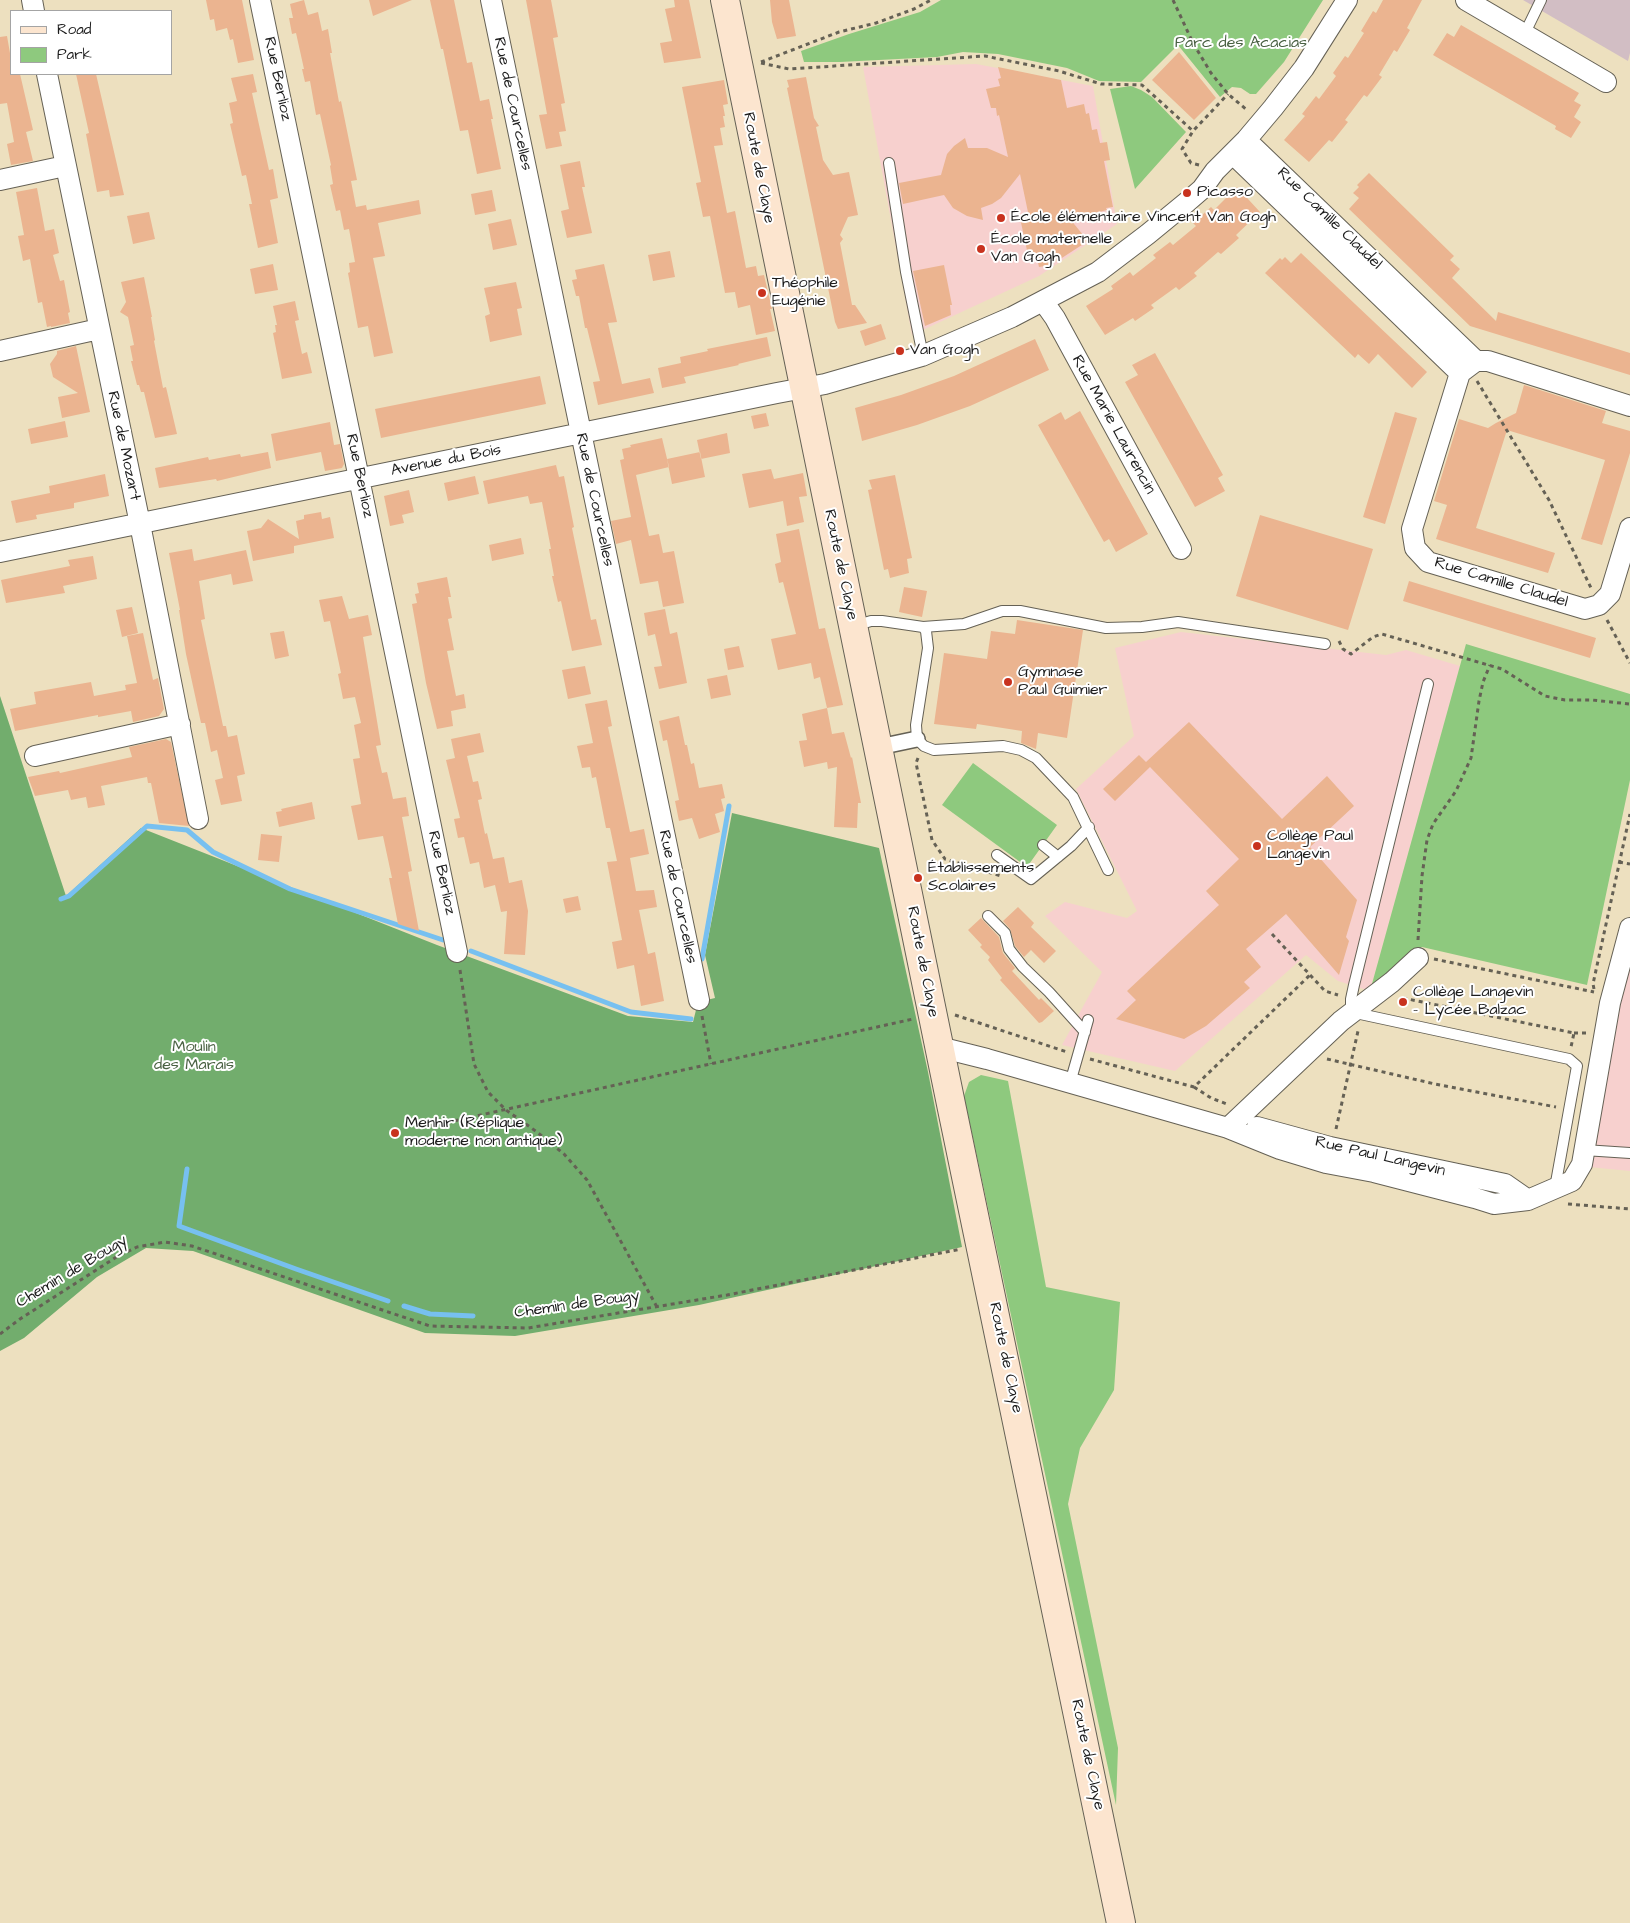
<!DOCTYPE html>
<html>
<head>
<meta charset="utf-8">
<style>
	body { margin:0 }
	#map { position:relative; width:1630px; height:1923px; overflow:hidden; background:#ede0bf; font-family:"Architects Daughter",sans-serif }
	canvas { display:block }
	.legend { position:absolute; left:10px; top:10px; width:162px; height:65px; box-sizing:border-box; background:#fff; border:1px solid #a4a4a4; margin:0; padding:6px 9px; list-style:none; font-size:15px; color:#1c1c1c }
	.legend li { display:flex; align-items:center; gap:10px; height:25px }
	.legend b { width:25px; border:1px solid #a4a4a4 }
</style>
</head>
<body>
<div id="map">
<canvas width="1630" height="1923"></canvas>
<ul class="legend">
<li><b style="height:6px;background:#fce5cf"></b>Road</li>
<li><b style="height:14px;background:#8ec97e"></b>Park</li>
</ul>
</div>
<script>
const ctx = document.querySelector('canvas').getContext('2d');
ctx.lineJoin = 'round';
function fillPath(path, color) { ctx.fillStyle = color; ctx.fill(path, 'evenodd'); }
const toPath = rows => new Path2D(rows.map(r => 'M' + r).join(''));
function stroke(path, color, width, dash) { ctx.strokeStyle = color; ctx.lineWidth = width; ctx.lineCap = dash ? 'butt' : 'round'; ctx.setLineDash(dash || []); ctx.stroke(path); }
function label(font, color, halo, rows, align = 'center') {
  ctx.font = font + ' "Architects Daughter",sans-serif'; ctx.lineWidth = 4; ctx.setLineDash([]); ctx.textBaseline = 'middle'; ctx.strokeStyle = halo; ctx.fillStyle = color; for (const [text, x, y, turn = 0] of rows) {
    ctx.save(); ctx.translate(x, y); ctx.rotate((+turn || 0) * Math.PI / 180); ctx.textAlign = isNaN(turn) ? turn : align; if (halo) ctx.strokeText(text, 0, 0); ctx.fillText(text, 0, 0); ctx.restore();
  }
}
fillPath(toPath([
	[976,64,1093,86,1117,224,1039,276,912,335,863,67],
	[1181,632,1386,655,1406,650,1460,666,1370,991,1338,981,1306,955,1175,1071,1062,1045,1102,972,1045,916,1065,902,1127,918,1137,911,1076,789,1134,736,1115,648],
	[1630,950,1630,1171,1589,1167]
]), '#f7d0ce');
fillPath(toPath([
	[1523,0,1630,0,1630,53,1628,61]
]), '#d2bec4');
fillPath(toPath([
	[941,0,1323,0,1284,62,1256,94,1250,94,1241,88,1232,87,1220,97,1178,45,1141,82,1099,81,1067,68,998,54,963,52,937,57,840,62,804,62,801,51,849,34,920,12],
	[1131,86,1141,90,1152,97,1186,132,1135,189,1110,89],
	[1466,644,1630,694,1630,780,1587,985,1422,947,1414,951,1370,991],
	[973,763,1057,825,1027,867,942,805],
	[981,1075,1008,1081,1046,1287,1120,1302,1114,1390,1080,1448,1068,1504,1118,1748,1116,1805,964,1096,969,1082]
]), '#8ec97e');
fillPath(toPath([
	[0,696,66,896,141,828,437,945,628,1016,693,1022,698,1002,715,998,705,955,732,813,879,848,928,1072,962,1247,699,1305,515,1336,425,1333,193,1251,146,1248,97,1277,24,1338,0,1351]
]), '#72ad6d');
stroke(toPath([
	[61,899,69,896,147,826,187,830,213,852,290,889,443,940],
	[471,951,631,1012,691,1019],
	[702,959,729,806],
	[187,1169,179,1226,296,1269,388,1301],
	[404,1306,430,1314,473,1316]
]), '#77c0f0', 5);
fillPath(toPath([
	[206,0,242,0,254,60,238,63,233,39,230,40,227,28,216,31,214,19,210,20],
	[304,0,308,15,318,12,322,31,328,29,332,53,330,53,339,102,341,101,357,180,351,181,356,207,366,205,367,210,419,200,421,214,378,223,385,256,373,258,393,353,374,357,368,326,358,328,348,273,350,272,349,263,355,262,349,229,344,230,340,210,336,211,330,185,333,184,330,166,331,165,320,114,316,115,310,81,305,82,302,69,304,69,296,33,292,34,289,18,293,18,290,4],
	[369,0,412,0,373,16],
	[430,0,454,0,467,63,472,62,480,101,489,99,493,119,491,119,501,169,477,174,468,130,460,131,443,49,441,49],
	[526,0,551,0,558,37,553,38,565,103,561,104,566,131,559,132,562,146,546,149,539,115,547,114],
	[674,0,689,0,701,58,664,63,660,43,672,41,665,9,675,7],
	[770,0,789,0,796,36,777,39,772,22],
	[1383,0,1422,0,1407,28,1410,30,1397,52,1394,50,1379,75,1382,77,1367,97,1364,95,1345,120,1348,122,1332,142,1329,140,1309,162,1284,140,1305,116,1302,114,1316,96,1319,99,1336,76,1333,73,1345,56,1348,58,1364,33,1361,31,1373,11,1376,13],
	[1461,25,1579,93,1574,101,1581,105,1574,117,1581,122,1571,138,1555,129,1556,126,1433,55,1447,33,1454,37],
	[7,36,11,59,11,74,20,74,33,130,26,132,33,161,11,165,7,144,14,142,7,103,0,104,0,37],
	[1179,52,1216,98,1194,120,1152,80],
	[998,67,1061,80,1067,108,1084,104,1086,114,1089,113,1092,130,1097,129,1100,143,1107,142,1110,160,1104,161,1113,207,1106,208,1107,210,1070,219,1088,241,1051,265,1039,267,1036,254,1028,255,1020,218,1029,217,1020,174,1001,198,992,204,981,208,983,220,967,216,953,208,944,195,903,204,899,183,941,175,947,154,954,146,965,138,968,148,987,148,1008,157,999,115,997,116,996,108,991,108,986,89,1000,86,998,79,1001,78],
	[76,74,96,74,124,195,110,197,109,190,97,192,86,134,89,133],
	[253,74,257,92,252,93,269,170,273,169,278,198,270,200,278,243,258,248,249,204,252,204,246,175,242,176,230,124,233,123,229,103,237,101,231,78],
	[806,77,814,118,819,126,816,127,823,160,833,175,849,172,858,215,848,217,840,235,843,239,840,243,852,305,855,305,867,323,838,329,835,322,787,88,789,87,787,80],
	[724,80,728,104,723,105,725,116,723,116,725,127,720,128,723,145,714,146,727,213,735,211,746,268,756,266,758,276,764,275,772,309,770,309,775,331,756,335,750,305,738,308,735,292,725,293,710,216,703,217,696,183,701,182,682,87],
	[580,161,585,187,582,187,592,233,567,238,561,211,569,209,560,165],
	[1369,173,1454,256,1450,260,1460,269,1452,278,1496,321,1498,312,1630,353,1630,375,1470,326,1349,209,1359,198,1353,193,1359,187,1357,185],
	[1237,187,1260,212,1236,235,1239,238,1221,254,1218,252,1194,273,1197,276,1179,290,1176,287,1151,305,1154,308,1135,321,1133,318,1105,335,1086,306,1113,289,1111,286,1130,272,1133,276,1156,258,1153,255,1170,242,1173,245,1196,226,1193,223,1211,207,1214,210],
	[37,188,45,231,54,229,59,253,53,255,60,281,64,280,70,312,68,313,70,323,51,327,51,326,47,327,42,302,38,303,30,259,23,261,18,236,24,235,16,192],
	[492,190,496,211,475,215,471,194],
	[149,212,155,239,133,244,127,216],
	[511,219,517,245,493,250,488,224],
	[670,251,675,277,653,281,648,255],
	[1301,253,1427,372,1412,388,1378,354,1369,364,1358,354,1355,358,1265,273,1280,258,1282,260,1285,257,1291,263],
	[273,264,278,290,255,294,250,269],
	[604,264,617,322,608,323,622,384,650,378,654,393,598,405,593,382,600,381,587,328,585,328,579,296,576,296,572,280,577,279,575,270],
	[944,265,952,305,950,305,951,315,925,326,913,271],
	[144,277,152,317,151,317,155,340,154,341,163,388,166,387,177,434,155,438,144,392,141,392,139,385,137,385,131,361,133,361,130,346,134,345,128,317,120,312,126,302,121,282],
	[516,282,522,308,517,309,522,335,490,342,485,316,490,314,484,288],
	[295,301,299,320,295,321,302,354,307,352,312,373,282,379,273,333,276,332,275,325,277,325,273,306],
	[881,324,886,339,865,346,860,331],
	[767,337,771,356,738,364,739,365,684,377,686,383,662,388,658,368,681,363,680,357,708,351,707,349],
	[1035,339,1049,370,970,406,917,425,862,441,855,408,901,395,954,376],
	[76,346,90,412,62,418,58,397,78,393,53,377,50,364,57,354,57,351],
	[1155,353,1223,475,1218,478,1225,491,1195,507,1125,382,1138,375,1132,365],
	[540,376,546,404,381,438,375,409],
	[1524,385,1606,411,1602,423,1630,431,1630,453,1602,545,1581,539,1605,460,1507,430,1476,528,1555,553,1548,573,1436,539,1447,505,1434,501,1459,419,1488,428,1496,423,1516,413],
	[1080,411,1148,534,1116,552,1109,539,1104,542,1038,425,1061,412,1065,420],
	[1395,412,1417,418,1385,524,1363,517],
	[766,413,769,426,754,429,751,416],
	[65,421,68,437,31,444,28,429],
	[330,422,334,445,340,444,344,464,342,468,325,471,321,452,276,461,271,434],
	[727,433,730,453,701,459,697,440],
	[662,438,669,467,636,475,649,536,659,534,663,553,674,551,684,603,663,607,658,581,640,584,631,540,616,544,611,521,631,517,620,460,624,459,622,449,631,447,630,445],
	[268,452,271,468,217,481,216,479,159,488,155,468,208,457,209,460,240,454,241,457],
	[700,452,705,477,672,484,667,459],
	[556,465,559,477,564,476,574,527,572,528,591,620,596,619,602,645,572,651,561,601,558,602,552,576,554,576,549,549,551,549,542,502,530,504,528,496,488,504,483,481],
	[771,469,774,479,803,473,807,496,799,497,804,522,787,526,783,501,749,508,742,474],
	[105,474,109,496,74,503,74,508,36,515,37,519,16,523,11,501,50,493,49,486],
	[895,475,912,558,907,559,909,573,890,578,888,569,884,570,868,490,872,489,869,480],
	[475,476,479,494,448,501,444,483],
	[409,490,414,512,402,515,404,523,390,526,384,496],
	[321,512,322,519,330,517,334,538,294,546,294,553,253,561,247,531,261,528,268,519,299,539,296,521,304,519,304,515],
	[1260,515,1373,549,1348,630,1236,596],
	[799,529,819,629,825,628,843,705,827,708,832,734,844,732,851,758,852,757,861,803,858,803,857,828,834,827,837,767,828,769,827,762,804,767,799,741,807,740,802,714,827,708,820,677,814,679,811,663,778,670,771,639,796,634,783,582,779,583,775,564,781,562,776,534],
	[521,538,524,554,492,561,489,545],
	[192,549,194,561,246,550,253,581,233,585,231,574,199,581,205,619,201,620,223,726,226,726,228,737,237,735,245,774,237,776,242,801,221,805,215,780,223,778,217,750,211,752,205,723,201,723,186,654,179,610,180,610,169,553],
	[93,556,97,579,63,586,65,593,6,603,1,580,70,566,68,560],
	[447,577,451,597,448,597,452,618,448,619,454,650,447,651,456,696,464,694,466,708,451,711,453,726,437,729,426,683,412,604,417,603,415,594,419,593,417,583],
	[1409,581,1596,638,1590,658,1403,601],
	[904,587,927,591,922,617,899,612],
	[342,596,349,619,368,615,372,635,363,637,381,745,376,746,382,773,387,772,393,799,406,797,409,816,402,817,412,871,408,872,419,931,398,924,389,878,392,878,383,836,358,840,351,806,361,804,353,759,360,758,354,725,361,723,355,697,343,699,338,674,341,673,330,621,324,622,319,600],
	[132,607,138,633,122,637,116,610],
	[665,609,670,634,677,632,687,683,659,689,654,667,662,666,655,634,648,636,644,613],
	[1017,620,1083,630,1067,738,1038,733,1036,749,1021,743,1022,731,977,724,976,729,934,724,944,653,987,659,991,631,1015,634],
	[284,631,289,656,275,659,270,633],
	[143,633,153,680,158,678,164,709,159,716,133,722,131,711,98,717,98,715,15,731,10,709,36,704,34,692,91,682,94,696,126,690,125,685,137,683,127,636],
	[739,646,744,667,728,670,724,649],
	[585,666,591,694,568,699,562,670],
	[727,675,731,695,711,699,707,679],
	[607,700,612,726,608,727,630,832,644,829,649,854,630,858,636,891,654,890,657,907,639,910,648,954,655,952,664,1001,641,1006,634,965,617,969,612,942,622,940,607,862,617,861,610,828,606,828,596,777,592,778,590,767,582,768,577,746,593,743,585,704],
	[679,716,685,745,687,745,691,764,694,763,699,788,722,784,725,798,721,799,724,811,715,814,720,832,699,839,692,818,679,821,675,801,679,800,667,740,663,741,659,721],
	[1189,722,1282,819,1327,776,1354,806,1310,847,1357,900,1346,937,1349,941,1339,975,1286,914,1246,949,1261,967,1244,982,1250,988,1206,1026,1184,1039,1116,1019,1136,1000,1127,991,1219,905,1206,891,1239,859,1150,767,1115,801,1103,789,1139,755,1146,762],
	[480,733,484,752,467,756,473,782,478,781,482,799,478,800,485,834,487,833,493,859,504,857,509,883,522,880,528,911,525,955,504,954,507,911,501,912,495,885,484,888,479,862,470,864,464,837,458,838,454,819,460,818,446,760,455,758,451,739],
	[166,739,171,742,189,826,159,823,151,783,148,783,147,777,101,786,105,805,88,808,86,797,71,800,68,790,35,796,28,777,59,771,60,773,132,757,129,747],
	[312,802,315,819,279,827,276,812,282,811,281,809],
	[261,834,282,836,279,862,258,860],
	[578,896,581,910,566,913,563,899],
	[1018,907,1034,923,1031,927,1056,951,1044,963,1031,950,1024,957,1015,946,1010,929,1003,921],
	[981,918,999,937,1003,953,1015,968,1012,971,1039,1000,1041,998,1054,1011,1042,1022,1039,1023,1000,980,1002,978,988,960,990,957,980,947,982,945,968,930]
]), '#ebb490');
const service = toPath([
	[1524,35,1541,0],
	[889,163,906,272,921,346,924,355],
	[854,626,871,621,882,621,923,627,926,631,928,648,916,725,917,739,924,746,934,750,1003,746,1021,750,1036,758,1073,797,1108,870],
	[923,627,964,624,1002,611,1020,611,1106,628,1142,627,1178,622,1325,644],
	[1428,684,1354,985,1351,999,1351,1012,1569,1059,1577,1066,1555,1188],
	[1043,845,1058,857],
	[997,855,1031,879,1071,846,1089,827],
	[988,916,1005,933,1009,949,1023,967,1049,992,1085,1032],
	[1070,1083,1088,1020],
	[1584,1150,1630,1153]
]);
const pedestrian = toPath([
	[879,747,917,739]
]);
const minor = toPath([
	[32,0,34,11],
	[260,0,457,952],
	[491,0,699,1000],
	[1466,0,1606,82],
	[47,74,140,524,198,819],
	[1246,140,1476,361],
	[1233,154,1460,373],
	[0,180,65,166],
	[1043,301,1055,318,1181,549],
	[0,351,99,329],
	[1630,406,1488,361,1476,361,1460,373,1412,529,1415,548,1428,562,1585,609,1599,605,1610,594,1630,528],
	[0,552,777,393,825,384,922,356,1012,317,1098,272,1148,234,1187,202,1202,189,1215,171,1246,140,1273,108,1304,68,1347,0],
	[35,756,180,724],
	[939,1047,987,1059,1228,1128,1280,1149,1326,1163,1374,1172,1475,1198,1494,1204,1528,1200,1572,1181,1582,1164,1610,1003,1630,928],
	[1257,1127,1330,1147,1505,1184,1528,1200],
	[1228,1128,1341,1021,1392,982,1418,958]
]);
const secondary = toPath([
	[725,0,952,1109,1121,1923]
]);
stroke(service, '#656155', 12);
stroke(pedestrian, '#656155', 18);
stroke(minor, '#656155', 22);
stroke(secondary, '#656155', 30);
stroke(toPath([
	[1173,0,1193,43,1211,73,1228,94,1247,110],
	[761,62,839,32,876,23,914,9,931,0],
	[761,63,789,69,985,56,1059,71,1101,84,1142,85,1193,131],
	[1199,165,1191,163,1182,149,1193,131,1228,94],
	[1477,381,1549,500,1591,588],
	[1607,620,1630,663],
	[1339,641,1343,649,1351,654,1373,637,1382,634,1502,669,1545,696,1565,700,1592,700,1630,704],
	[918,758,916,763,932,840,945,859,1001,876],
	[1619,862,1630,864],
	[1272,934,1325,991,1338,995],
	[1418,940,1422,876,1427,840,1433,824,1456,791,1471,758,1479,701,1483,682,1490,665],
	[1434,959,1594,992],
	[460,970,474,1064,488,1092,506,1110,537,1132,564,1154,587,1180,657,1307],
	[1594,989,1593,984,1630,814],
	[1403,998,1574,1033,1571,1047],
	[955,1015,1067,1052],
	[702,1016,711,1064],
	[1574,1033,1586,1033,1587,1032],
	[1090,1059,1194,1087,1310,975],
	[1327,1059,1435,1084,1556,1107],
	[1194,1087,1211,1098,1227,1104],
	[431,1126,913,1019],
	[1336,1129,1358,1031],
	[1568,1204,1630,1209],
	[0,1334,20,1319,118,1256,137,1247,165,1242,192,1246,430,1326,528,1328,727,1295,961,1249]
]), '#656155', 3, [4, 4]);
stroke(service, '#fff', 10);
stroke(pedestrian, '#fff', 15);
stroke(minor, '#fff', 20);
stroke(secondary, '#fce5cf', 28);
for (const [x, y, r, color] of [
	[1187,193,5,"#c8321e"],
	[1001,218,5,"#c8321e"],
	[981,249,5,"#c8321e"],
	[762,293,5,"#c8321e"],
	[900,351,5,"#c8321e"],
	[1008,682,5,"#c8321e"],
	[1257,846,5,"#c8321e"],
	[918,878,5,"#c8321e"],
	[1403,1002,5,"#c8321e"],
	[395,1133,5,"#c8321e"]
]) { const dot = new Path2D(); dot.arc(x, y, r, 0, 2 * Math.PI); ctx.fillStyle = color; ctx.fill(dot); stroke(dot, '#fff', 2); }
label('16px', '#4a6143', '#fff', [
	["Parc des Acacias",1241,44],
	["Moulin",194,1048],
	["des Marais",194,1066]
]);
label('16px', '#1c1c1c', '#fff', [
	["Rue Berlioz",277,79,78],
	["Rue de Courcelles",512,104,78],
	["Route de Claye",758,168,79],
	["Rue Camille Claudel",1329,219,44],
	["Rue Marie Laurencin",1113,425,61],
	["Rue de Mozart",123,446,78],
	["Avenue du Bois",446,461,-11],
	["Rue Berlioz",359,476,78],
	["Rue de Courcelles",594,500,78],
	["Route de Claye",840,565,78],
	["Rue Camille Claudel",1501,583,17],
	["Rue Berlioz",441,873,78],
	["Rue de Courcelles",677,897,78],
	["Route de Claye",922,962,79],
	["Rue Paul Langevin",1380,1157,13],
	["Chemin de Bougy",72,1272,-31],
	["Chemin de Bougy",577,1305,-8],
	["Route de Claye",1005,1358,78],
	["Route de Claye",1087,1755,78]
]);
label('16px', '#1c1c1c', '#fff', [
	["Picasso",1197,193],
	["École élémentaire Vincent Van Gogh",1011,218],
	["École maternelle",991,240],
	["Van Gogh",991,258],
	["Théophile",772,284],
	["Eugénie",772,302],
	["Van Gogh",910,351],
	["Gymnase",1018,673],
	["Paul Guimier",1018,691],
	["Collège Paul",1267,837],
	["Langevin",1267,855],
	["Établissements",928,869],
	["Scolaires",928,887],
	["Collège Langevin",1413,993],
	["- Lycée Balzac",1413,1011],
	["Menhir (Réplique",405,1124],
	["moderne non antique)",405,1142]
], 'left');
</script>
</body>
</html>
